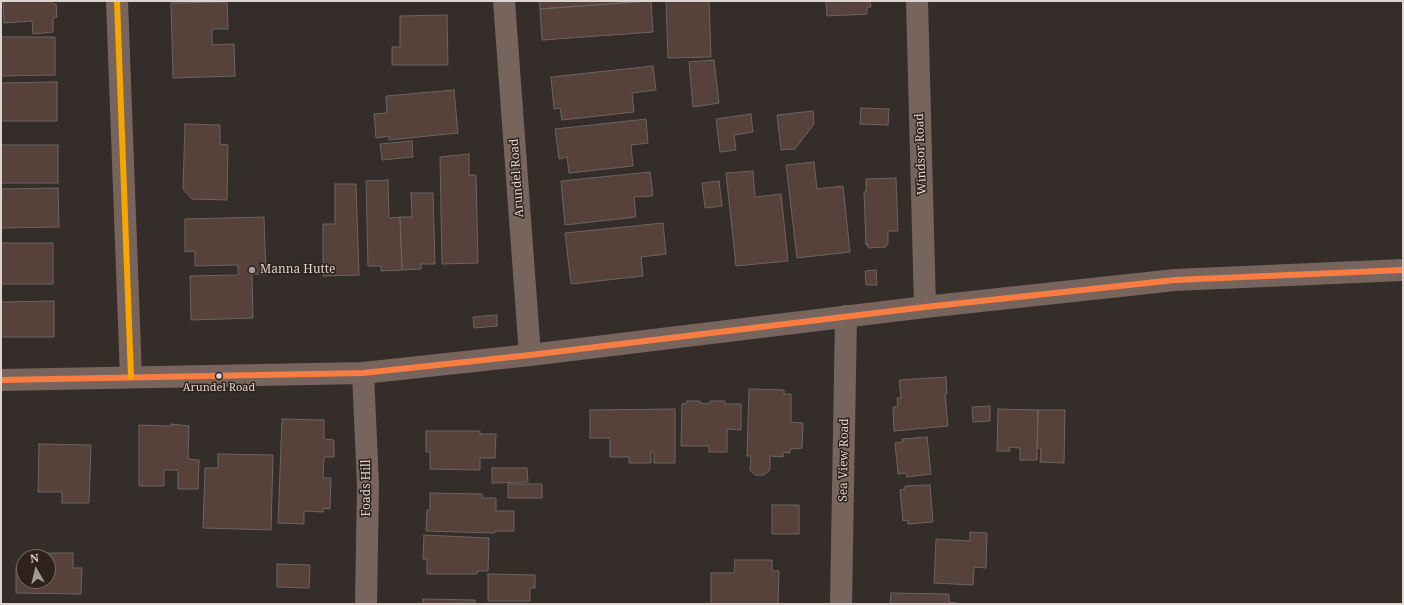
<!DOCTYPE html>
<html>
<head>
<meta charset="utf-8">
<style>
	body { margin:0 }
	#map { position:relative; width:1404px; height:605px; overflow:hidden; background:#352d2a; font-family:"Noto Serif",serif }
	canvas { display:block }
	.frame { position:absolute; inset:0; border:2px solid #ddd4d0; pointer-events:none }
	.north { position:absolute; left:16px; top:549px; width:40px; height:40px; box-sizing:border-box; background:#2f221d; border:1px solid #756965; border-radius:50%; rotate:352deg; font-size:11px; font-weight:700; line-height:16px; text-align:center; color:#ddd4d0 }
	.north::after { content:''; display:block; margin:auto; width:14px; height:18px; background:#a29a96; clip-path:polygon(50% 0,100% 100%,50% 72%,0 100%) }
</style>
</head>
<body>
<div id="map">
<canvas width="1404" height="605"></canvas>
<div class="frame"></div>
<div class="north">N</div>
</div>
<script>
const ctx = document.querySelector('canvas').getContext('2d');
ctx.lineJoin = 'round';
function fillPath(path, color) { ctx.fillStyle = color; ctx.fill(path, 'evenodd'); }
const toPath = rows => new Path2D(rows.map(r => 'M' + r).join(''));
function stroke(path, color, width, dash) { ctx.strokeStyle = color; ctx.lineWidth = width; ctx.lineCap = dash ? 'butt' : 'round'; ctx.setLineDash(dash || []); ctx.stroke(path); }
function label(font, color, halo, rows, align = 'center') {
  ctx.font = font + ' "Noto Serif",serif'; ctx.lineWidth = 3; ctx.setLineDash([]); ctx.textBaseline = 'middle'; ctx.strokeStyle = halo; ctx.fillStyle = color; for (const [text, x, y, turn = 0] of rows) {
    ctx.save(); ctx.translate(x, y); ctx.rotate((+turn || 0) * Math.PI / 180); ctx.textAlign = isNaN(turn) ? turn : align; if (halo) ctx.strokeText(text, 0, 0); ctx.fillText(text, 0, 0); ctx.restore();
  }
}
const building = toPath([
	[3,1,52,1,52,4,56,4,57,17,53,18,53,32,33,34,32,21,4,23,3,1],
	[174,1,203,1,174,2,174,1],
	[539,1,647,1,540,9,539,1],
	[651,1,653,32,542,40,540,9,651,1],
	[666,1,709,1,711,57,668,58,666,1],
	[826,1,870,1,871,7,867,7,867,14,827,16,826,1],
	[227,2,228,29,212,29,212,45,234,44,235,76,173,78,171,3,227,2],
	[447,15,448,65,392,65,392,47,400,47,400,16,447,15],
	[1,37,55,37,55,75,1,76,1,37],
	[714,60,719,103,693,107,689,62,714,60],
	[653,66,656,90,632,93,634,112,562,120,560,108,554,109,551,77,653,66],
	[57,82,57,121,1,121,1,83,57,82],
	[454,90,458,133,389,140,389,136,376,138,374,114,387,113,386,96,454,90],
	[861,108,889,109,888,125,860,124,861,108],
	[813,111,814,124,795,149,781,150,777,115,813,111],
	[751,114,753,132,734,135,736,150,720,152,716,119,751,114],
	[646,119,648,143,631,145,633,166,569,173,567,157,559,159,555,129,646,119],
	[185,124,220,125,220,144,228,145,227,200,192,199,183,189,185,124],
	[412,141,413,157,382,160,380,144,412,141],
	[1,145,58,145,58,183,1,183,1,145],
	[469,154,469,175,476,175,478,263,442,264,440,157,469,154],
	[814,162,817,189,843,186,850,252,797,258,786,165,814,162],
	[753,171,755,197,781,194,788,261,736,266,726,173,753,171],
	[650,172,653,196,634,197,636,217,565,225,561,181,650,172],
	[896,178,898,231,888,231,888,244,886,244,886,247,868,248,868,244,866,245,864,192,866,192,866,179,896,178],
	[388,180,389,218,400,217,402,270,381,271,381,266,368,266,366,181,388,180],
	[719,181,722,206,705,208,702,183,719,181],
	[335,184,356,184,359,275,323,276,323,224,335,224,335,184],
	[58,188,59,227,1,228,2,189,58,188],
	[411,193,433,193,435,264,421,264,421,269,402,270,400,217,412,217,411,193],
	[264,217,266,274,252,274,253,318,191,320,190,276,238,275,238,265,195,266,195,251,185,252,185,219,264,217],
	[663,223,666,254,641,257,643,276,571,284,565,233,663,223],
	[1,243,53,243,53,284,1,284,1,243],
	[876,270,877,285,866,285,865,271,876,270],
	[54,301,54,337,1,337,1,302,54,301],
	[497,315,497,326,474,328,473,317,497,315],
	[946,377,947,394,945,394,948,426,894,431,893,407,898,406,897,398,901,398,899,380,946,377],
	[749,389,784,390,784,394,791,394,791,422,803,423,802,448,790,449,790,453,783,452,783,457,770,456,770,470,764,475,755,475,750,470,751,456,747,456,749,389],
	[687,401,700,401,700,403,710,404,710,401,725,401,725,404,741,404,741,430,727,429,727,452,709,452,709,446,681,446,682,404,687,403,687,401],
	[990,406,990,421,973,422,972,407,990,406],
	[675,409,675,463,654,463,654,452,651,452,651,463,629,463,629,457,610,457,610,438,590,438,590,410,675,409],
	[998,409,1038,410,1037,460,1020,460,1020,448,1009,447,1010,451,997,451,998,409],
	[1038,410,1065,410,1064,463,1040,462,1041,448,1037,448,1038,410],
	[282,419,324,420,324,439,334,440,334,457,324,457,323,478,331,478,330,509,323,508,323,512,304,511,304,524,278,523,282,419],
	[171,424,189,426,188,459,199,460,198,489,178,489,178,470,164,470,164,486,139,486,139,425,171,426,171,424],
	[426,431,480,431,480,434,496,434,495,458,480,458,480,470,430,469,430,452,426,452,426,431],
	[927,437,931,474,907,477,906,473,898,474,895,443,903,442,902,439,927,437],
	[39,444,91,445,89,503,62,503,62,492,38,492,39,444],
	[218,454,273,455,271,530,203,528,205,468,218,468,218,454],
	[492,468,527,468,528,482,492,483,492,468],
	[508,484,542,484,542,498,508,498,508,484],
	[930,485,933,522,908,524,908,520,903,521,900,490,905,489,905,486,930,485],
	[430,493,482,494,482,498,496,498,496,511,514,511,514,531,495,531,495,533,426,531,427,510,430,510,430,493],
	[772,505,799,505,799,534,772,534,772,505],
	[970,532,987,533,986,568,974,567,973,585,934,583,936,539,970,541,970,532],
	[424,535,489,538,488,571,478,571,477,574,427,574,427,559,423,559,424,535],
	[26,553,73,553,73,568,82,568,81,594,16,593,16,567,24,568,24,581,48,581,48,557,26,557,26,553],
	[735,560,772,560,772,571,779,571,778,604,711,604,711,573,734,573,735,560],
	[277,564,310,565,309,588,277,587,277,564],
	[488,574,535,575,535,588,530,588,530,601,488,601,488,574],
	[891,593,949,594,949,602,957,603,957,604,890,604,891,593],
	[423,599,475,600,475,604,423,604,423,599]
]);
fillPath(building, '#56423a');
stroke(building, '#6b6461', 1);
stroke(toPath([
	[117,1,131,377],
	[504,1,530,355],
	[917,1,925,307],
	[363,373,368,485,366,604],
	[841,604,846,316]
]), '#76645d', 22);
stroke(toPath([
	[1,380,363,373,530,355,925,307,1175,280,1403,270]
]), '#76645d', 22);
stroke(toPath([
	[1,380,363,373,530,355,925,307,1175,280,1403,270]
]), '#f77d43', 6);
stroke(toPath([
	[117,1,131,377]
]), '#f7a600', 6);
for (const [x, y, r, color] of [
	[252,270,4,"#a29a96"],
	[219,376,3.5,"#ddd4d0"]
]) { const dot = new Path2D(); dot.arc(x, y, r, 0, 2 * Math.PI); ctx.fillStyle = color; ctx.fill(dot); stroke(dot, '#2f221d', 1.5); }
label('11px', '#ddd4d0', '#2f221d', [
	["Arundel Road",219,388]
]);
label('12px', '#ddd4d0', '#2f221d', [
	["Windsor Road",921,154,-92],
	["Arundel Road",517,178,-94],
	["Sea View Road",844,460,-89],
	["Foads Hill",367,488,-90]
]);
label('12px', '#ddd4d0', '#2f221d', [
	["Manna Hutte",260,270]
], 'left');
</script>
</body>
</html>
